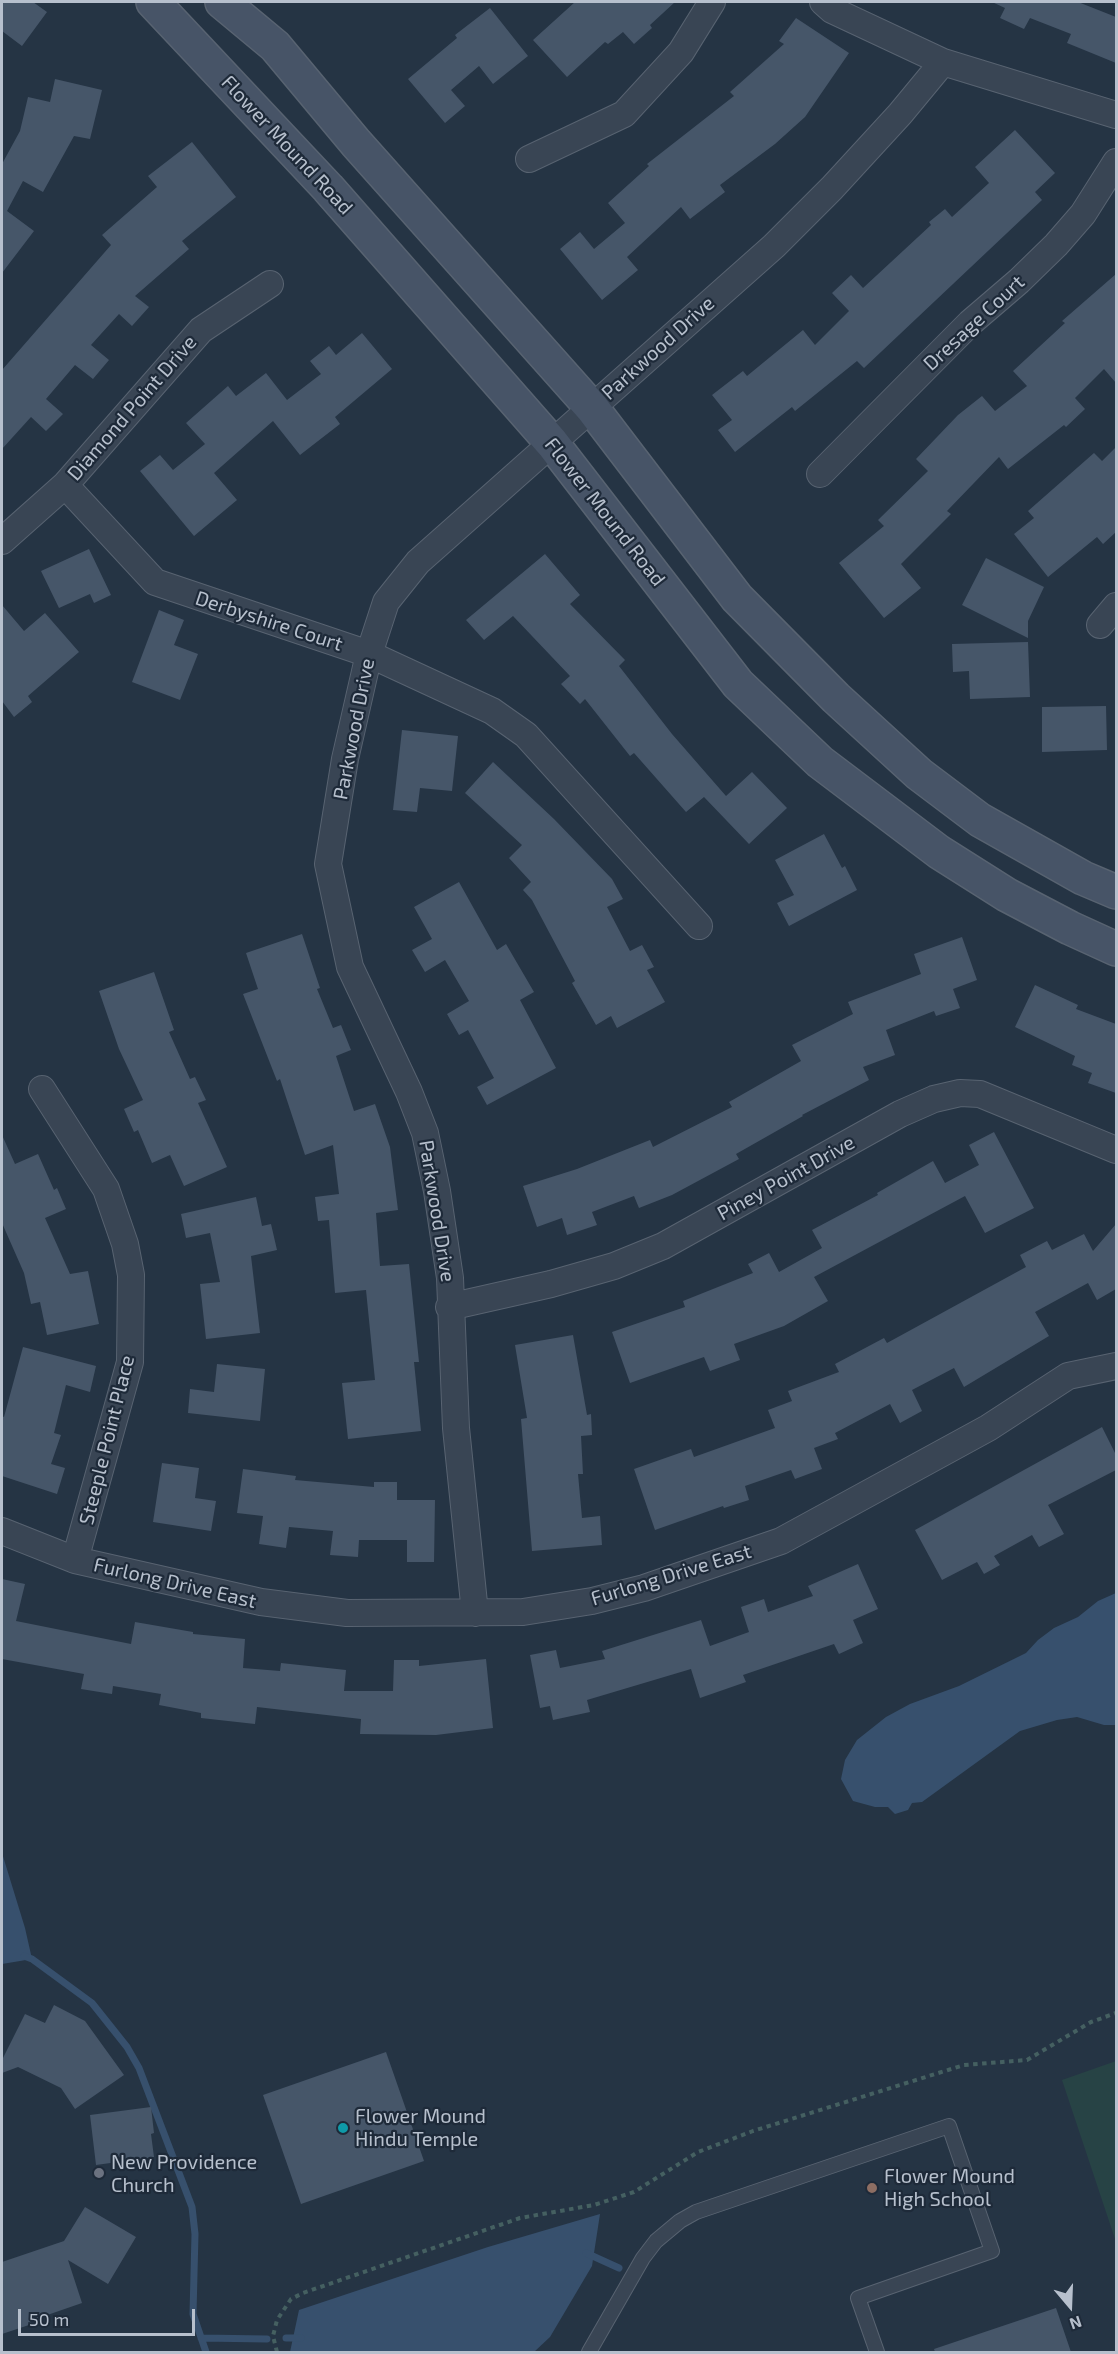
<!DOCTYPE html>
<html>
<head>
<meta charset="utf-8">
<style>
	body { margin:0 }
	#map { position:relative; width:1118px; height:2354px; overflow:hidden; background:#253444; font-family:"Exo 2",sans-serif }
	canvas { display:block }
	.frame { position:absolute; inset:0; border:3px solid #b7c0cd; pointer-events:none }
	.north { position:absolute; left:1040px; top:2276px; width:60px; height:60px; -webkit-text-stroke:4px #1e2a39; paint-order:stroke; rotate:161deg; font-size:16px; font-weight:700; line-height:24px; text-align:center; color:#b7c0cd }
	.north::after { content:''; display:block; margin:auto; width:21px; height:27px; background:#b7c0cd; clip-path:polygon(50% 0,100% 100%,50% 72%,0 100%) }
	.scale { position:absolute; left:18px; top:2309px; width:177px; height:27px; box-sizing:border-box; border:3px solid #b7c0cd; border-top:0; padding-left:8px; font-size:18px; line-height:21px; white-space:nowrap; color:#b7c0cd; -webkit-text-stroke:4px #1e2a39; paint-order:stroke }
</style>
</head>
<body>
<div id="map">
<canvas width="1118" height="2354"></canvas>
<div class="frame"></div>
<div class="north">N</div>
<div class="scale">50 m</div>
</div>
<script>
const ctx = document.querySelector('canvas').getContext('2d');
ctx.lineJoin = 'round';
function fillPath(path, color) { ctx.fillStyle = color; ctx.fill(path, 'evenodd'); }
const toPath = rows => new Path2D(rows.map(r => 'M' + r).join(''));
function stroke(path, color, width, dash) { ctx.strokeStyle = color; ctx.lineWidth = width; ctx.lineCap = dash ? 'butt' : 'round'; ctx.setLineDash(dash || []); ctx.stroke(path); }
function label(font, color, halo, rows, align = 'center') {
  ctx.font = font + ' "Exo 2",sans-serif'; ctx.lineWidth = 4.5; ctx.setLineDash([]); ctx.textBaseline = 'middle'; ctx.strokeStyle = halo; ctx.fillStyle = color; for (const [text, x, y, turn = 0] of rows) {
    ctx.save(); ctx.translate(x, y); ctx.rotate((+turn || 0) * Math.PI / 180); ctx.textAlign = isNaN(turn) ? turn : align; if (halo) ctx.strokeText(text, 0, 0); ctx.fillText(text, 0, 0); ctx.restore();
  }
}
fillPath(toPath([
	[1116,2061,1116,2242,1062,2080]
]), '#274345');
fillPath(toPath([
	[1116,1593,1116,1725,1104,1725,1077,1717,1057,1720,1020,1731,922,1802,912,1803,908,1810,895,1814,888,1807,875,1807,853,1801,841,1779,845,1760,857,1740,886,1717,910,1704,959,1686,1026,1653,1038,1640,1054,1628,1078,1617,1098,1601],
	[2,1853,25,1928,32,1959,2,1964],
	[600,2214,592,2266,550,2337,534,2352,290,2352,299,2310,488,2247]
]), '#37506d');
stroke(toPath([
	[24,1956,32,1959,92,2003,127,2047,139,2068,192,2207,195,2234,193,2314,206,2352],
	[586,2253,619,2268],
	[201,2338,267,2339],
	[286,2338,301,2338]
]), '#37506d', 7);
fillPath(toPath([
	[2,2,33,2,47,12,22,46,2,31],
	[575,2,675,2,650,25,652,28,634,44,623,32,608,44,605,42,567,77,533,40],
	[992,2,1078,2,1116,17,1116,63,1067,43,1071,34,1030,18,1024,29,1000,18,1005,8],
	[490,8,528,56,493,84,479,66,451,90,465,106,445,123,408,79,457,38,455,35],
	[796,18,849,53,805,117,775,144,720,185,725,192,690,219,681,207,627,257,638,270,602,300,560,249,580,232,594,249,625,223,608,203,649,166,647,164,734,96,730,92,784,44,779,41],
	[55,79,102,90,90,139,74,136,43,192,23,181,7,211,34,231,2,273,2,164,20,131,28,97,50,102],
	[1015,130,1055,173,1035,192,1042,200,864,368,857,361,795,411,792,407,735,452,718,430,732,420,712,395,743,371,747,376,803,330,815,345,849,311,832,293,851,275,863,288,931,225,929,222,945,209,952,217,989,183,975,167],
	[192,142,236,197,182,241,189,249,135,296,149,307,132,326,119,314,91,345,109,360,93,379,75,365,46,399,63,414,46,431,31,417,2,449,2,370,111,245,102,235,157,187,148,176],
	[1116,274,1116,383,1104,369,1075,398,1085,409,1066,427,1064,425,1008,469,999,457,947,511,951,514,901,564,921,588,884,618,839,563,884,526,878,520,928,471,916,459,958,415,982,396,995,411,1027,386,1013,371,1065,323,1062,321],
	[362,333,392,369,335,417,340,424,300,455,273,421,214,473,237,500,194,536,140,471,160,455,173,470,205,444,186,423,228,386,236,396,266,373,287,400,321,374,310,361,329,346,336,355],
	[1116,447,1116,532,1103,544,1097,537,1048,577,1014,534,1034,518,1028,511,1094,453,1102,461],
	[89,549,111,595,94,603,90,594,59,608,41,571],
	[545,554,580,595,570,604,625,660,619,666,672,734,726,796,752,772,787,808,749,844,704,797,686,812,634,753,630,756,585,699,580,704,561,684,570,676,513,616,484,640,466,620],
	[986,558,1044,587,1028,621,1028,638,962,605],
	[2,605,24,631,45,613,79,652,28,696,32,702,14,717,2,701],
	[159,610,184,620,174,645,198,654,180,700,132,682],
	[1028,642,1030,697,970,699,969,671,953,672,952,644],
	[1106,706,1107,750,1042,752,1042,707],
	[402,730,458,736,452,791,420,788,417,812,393,810],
	[493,762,554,819,612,879,623,899,607,907,630,951,642,945,654,967,647,970,665,1002,617,1028,611,1016,596,1025,572,983,575,981,532,900,523,890,531,882,509,858,522,845,465,793],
	[824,834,842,868,845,866,857,890,789,926,777,903,794,895,775,860],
	[459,882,497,950,506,944,534,992,520,1000,556,1068,487,1105,477,1087,494,1078,468,1030,459,1035,447,1014,469,1001,445,960,425,972,412,950,432,939,414,907],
	[302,934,320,988,317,989,333,1028,341,1025,351,1050,336,1056,354,1111,375,1104,390,1147,398,1210,376,1213,380,1266,409,1264,419,1362,414,1362,421,1431,348,1439,342,1383,375,1380,366,1290,335,1293,329,1220,318,1221,315,1197,339,1194,333,1145,305,1155,280,1079,277,1081,243,994,258,989,246,953],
	[962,937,977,980,953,989,960,1008,936,1016,934,1011,886,1030,895,1055,863,1067,869,1080,802,1115,803,1116,736,1154,739,1159,672,1195,639,1208,634,1196,592,1212,597,1225,567,1235,562,1218,537,1227,523,1186,577,1169,650,1140,653,1147,732,1107,729,1102,801,1061,792,1045,853,1014,848,1002,921,974,914,954],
	[154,972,174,1030,169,1032,190,1079,195,1077,206,1100,198,1103,227,1167,184,1186,170,1155,152,1163,138,1130,134,1132,124,1109,143,1100,119,1049,99,991],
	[1035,985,1078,1005,1076,1009,1116,1024,1116,1093,1088,1083,1092,1073,1072,1065,1075,1056,1015,1027],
	[994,1132,1034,1208,985,1233,965,1196,814,1277,828,1301,784,1326,734,1344,740,1360,710,1371,704,1357,630,1383,612,1332,685,1307,683,1301,753,1273,748,1264,769,1253,779,1272,822,1248,812,1230,878,1195,877,1193,933,1161,945,1183,979,1165,969,1145],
	[2,1135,15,1164,38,1154,54,1190,57,1188,66,1209,45,1218,70,1274,88,1271,99,1324,47,1335,40,1302,31,1304,24,1273,2,1223],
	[256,1197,262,1226,271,1224,277,1250,251,1256,260,1333,206,1339,200,1284,220,1282,210,1233,186,1238,181,1214],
	[1116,1224,1116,1289,1097,1300,1088,1283,1035,1312,1049,1336,964,1387,954,1368,912,1390,922,1411,900,1423,890,1404,835,1433,838,1439,814,1448,822,1469,795,1479,791,1470,745,1486,749,1500,724,1508,723,1506,655,1530,634,1469,691,1449,694,1457,775,1428,768,1410,792,1401,788,1391,839,1372,835,1364,884,1338,887,1343,1026,1267,1020,1255,1047,1241,1052,1250,1084,1234,1093,1251],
	[573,1335,587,1415,591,1414,592,1435,581,1436,583,1474,578,1474,582,1518,600,1516,602,1545,532,1551,521,1419,527,1418,515,1345],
	[23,1347,96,1366,90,1392,66,1385,54,1433,61,1435,51,1464,65,1468,57,1494,2,1476,2,1416,4,1417],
	[217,1364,265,1369,260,1421,188,1413,190,1389,214,1392],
	[1102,1427,1116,1455,1116,1470,1048,1505,1064,1534,1039,1547,1032,1535,994,1556,1000,1565,984,1574,977,1562,942,1580,915,1530],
	[162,1463,199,1468,195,1498,216,1501,211,1531,153,1522],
	[243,1469,296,1476,295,1480,374,1487,374,1482,397,1482,397,1500,435,1500,434,1562,407,1562,407,1540,359,1540,358,1557,330,1555,333,1531,289,1527,286,1548,259,1544,263,1516,237,1513],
	[858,1564,878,1609,853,1620,863,1643,839,1654,834,1644,743,1675,746,1682,700,1698,691,1669,587,1700,590,1712,553,1720,550,1706,540,1708,530,1655,556,1650,560,1668,605,1659,602,1651,701,1620,710,1646,749,1632,741,1607,764,1599,768,1612,813,1596,808,1586],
	[2,1579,25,1584,16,1621,131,1644,135,1622,193,1632,193,1634,245,1639,243,1668,280,1671,281,1663,346,1670,344,1691,393,1691,394,1660,419,1660,419,1666,486,1659,493,1728,436,1735,360,1734,361,1719,257,1707,255,1724,201,1718,201,1713,159,1705,161,1694,113,1686,112,1694,81,1689,84,1674,2,1659],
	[54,2005,85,2021,124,2075,75,2109,61,2088,18,2067,2,2073,2,2060,25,2014,45,2023],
	[386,2052,424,2161,301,2204,263,2095],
	[151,2107,154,2133,151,2134,154,2157,96,2165,90,2115],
	[85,2207,136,2237,108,2284,68,2260,82,2303,30,2321,32,2324,2,2334,2,2262,64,2241],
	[1056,2308,1071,2352,935,2352,934,2349]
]), '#465669');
const service = toPath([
	[589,2352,643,2258,656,2241,680,2221,696,2212,949,2126,992,2251,858,2298,877,2352]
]);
const minor = toPath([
	[823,2,832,10,943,62,1116,115],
	[529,159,624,114,681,52,712,2],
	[820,474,970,323,1019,281,1056,245,1083,214,1116,162],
	[65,485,155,582,369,654,492,711,526,735,699,926],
	[2,541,65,485,201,330,270,284],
	[1100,625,1116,606],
	[42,1089,106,1189,125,1244,131,1275,130,1362,75,1560],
	[449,1307,551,1284,614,1266,663,1246,900,1114,934,1099,960,1093,980,1094,1116,1150],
	[2,1531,75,1560,261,1602,347,1613,523,1612,592,1601,644,1588,781,1541,988,1428,1068,1376,1116,1366],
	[475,1613,456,1428,450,1278,437,1191,425,1133,409,1092,350,967,328,864,345,759,369,654,386,602,418,562,774,246,832,188,900,114,943,62]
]);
const secondary = toPath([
	[153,2,328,188,552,443,738,684,820,762,939,852,1007,895,1070,928,1116,949],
	[222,2,275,46,356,143,592,408,737,598,836,698,919,774,980,820,1083,878,1116,892]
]);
stroke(service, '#586371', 16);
stroke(minor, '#586371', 28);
stroke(secondary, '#586371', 36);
stroke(toPath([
	[277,2352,273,2336,277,2320,291,2299,303,2293,520,2218,594,2205,634,2192,698,2152,753,2131,964,2065,1027,2060,1091,2022,1116,2013]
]), '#456061', 4, [4.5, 4.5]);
stroke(service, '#394554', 14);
stroke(minor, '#394554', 26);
stroke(secondary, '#475467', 33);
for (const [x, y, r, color] of [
	[343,2128,6,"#0f9aa8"],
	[99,2173,6,"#6b7280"],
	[872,2188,6,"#8d6e63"]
]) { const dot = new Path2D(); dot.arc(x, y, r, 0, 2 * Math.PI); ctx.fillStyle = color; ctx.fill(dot); stroke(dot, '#1e2a39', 2); }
label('20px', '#b7c0cd', '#1e2a39', [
	["Flower Mound Road",287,145,47],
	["Dresage Court",974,323,-43],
	["Parkwood Drive",658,348,-42],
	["Diamond Point Drive",132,408,-49],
	["Flower Mound Road",605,512,52],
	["Derbyshire Court",269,621,18],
	["Parkwood Drive",354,729,-79],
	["Piney Point Drive",786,1178,-29],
	["Parkwood Drive",437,1211,81],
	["Steeple Point Place",107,1440,-76],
	["Furlong Drive East",671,1575,-17],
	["Furlong Drive East",175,1583,13]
]);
label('20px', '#b7c0cd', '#1e2a39', [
	["Flower Mound",355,2116],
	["Hindu Temple",355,2139],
	["New Providence",111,2162],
	["Church",111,2185],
	["Flower Mound",884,2176],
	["High School",884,2199]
], 'left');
</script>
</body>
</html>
